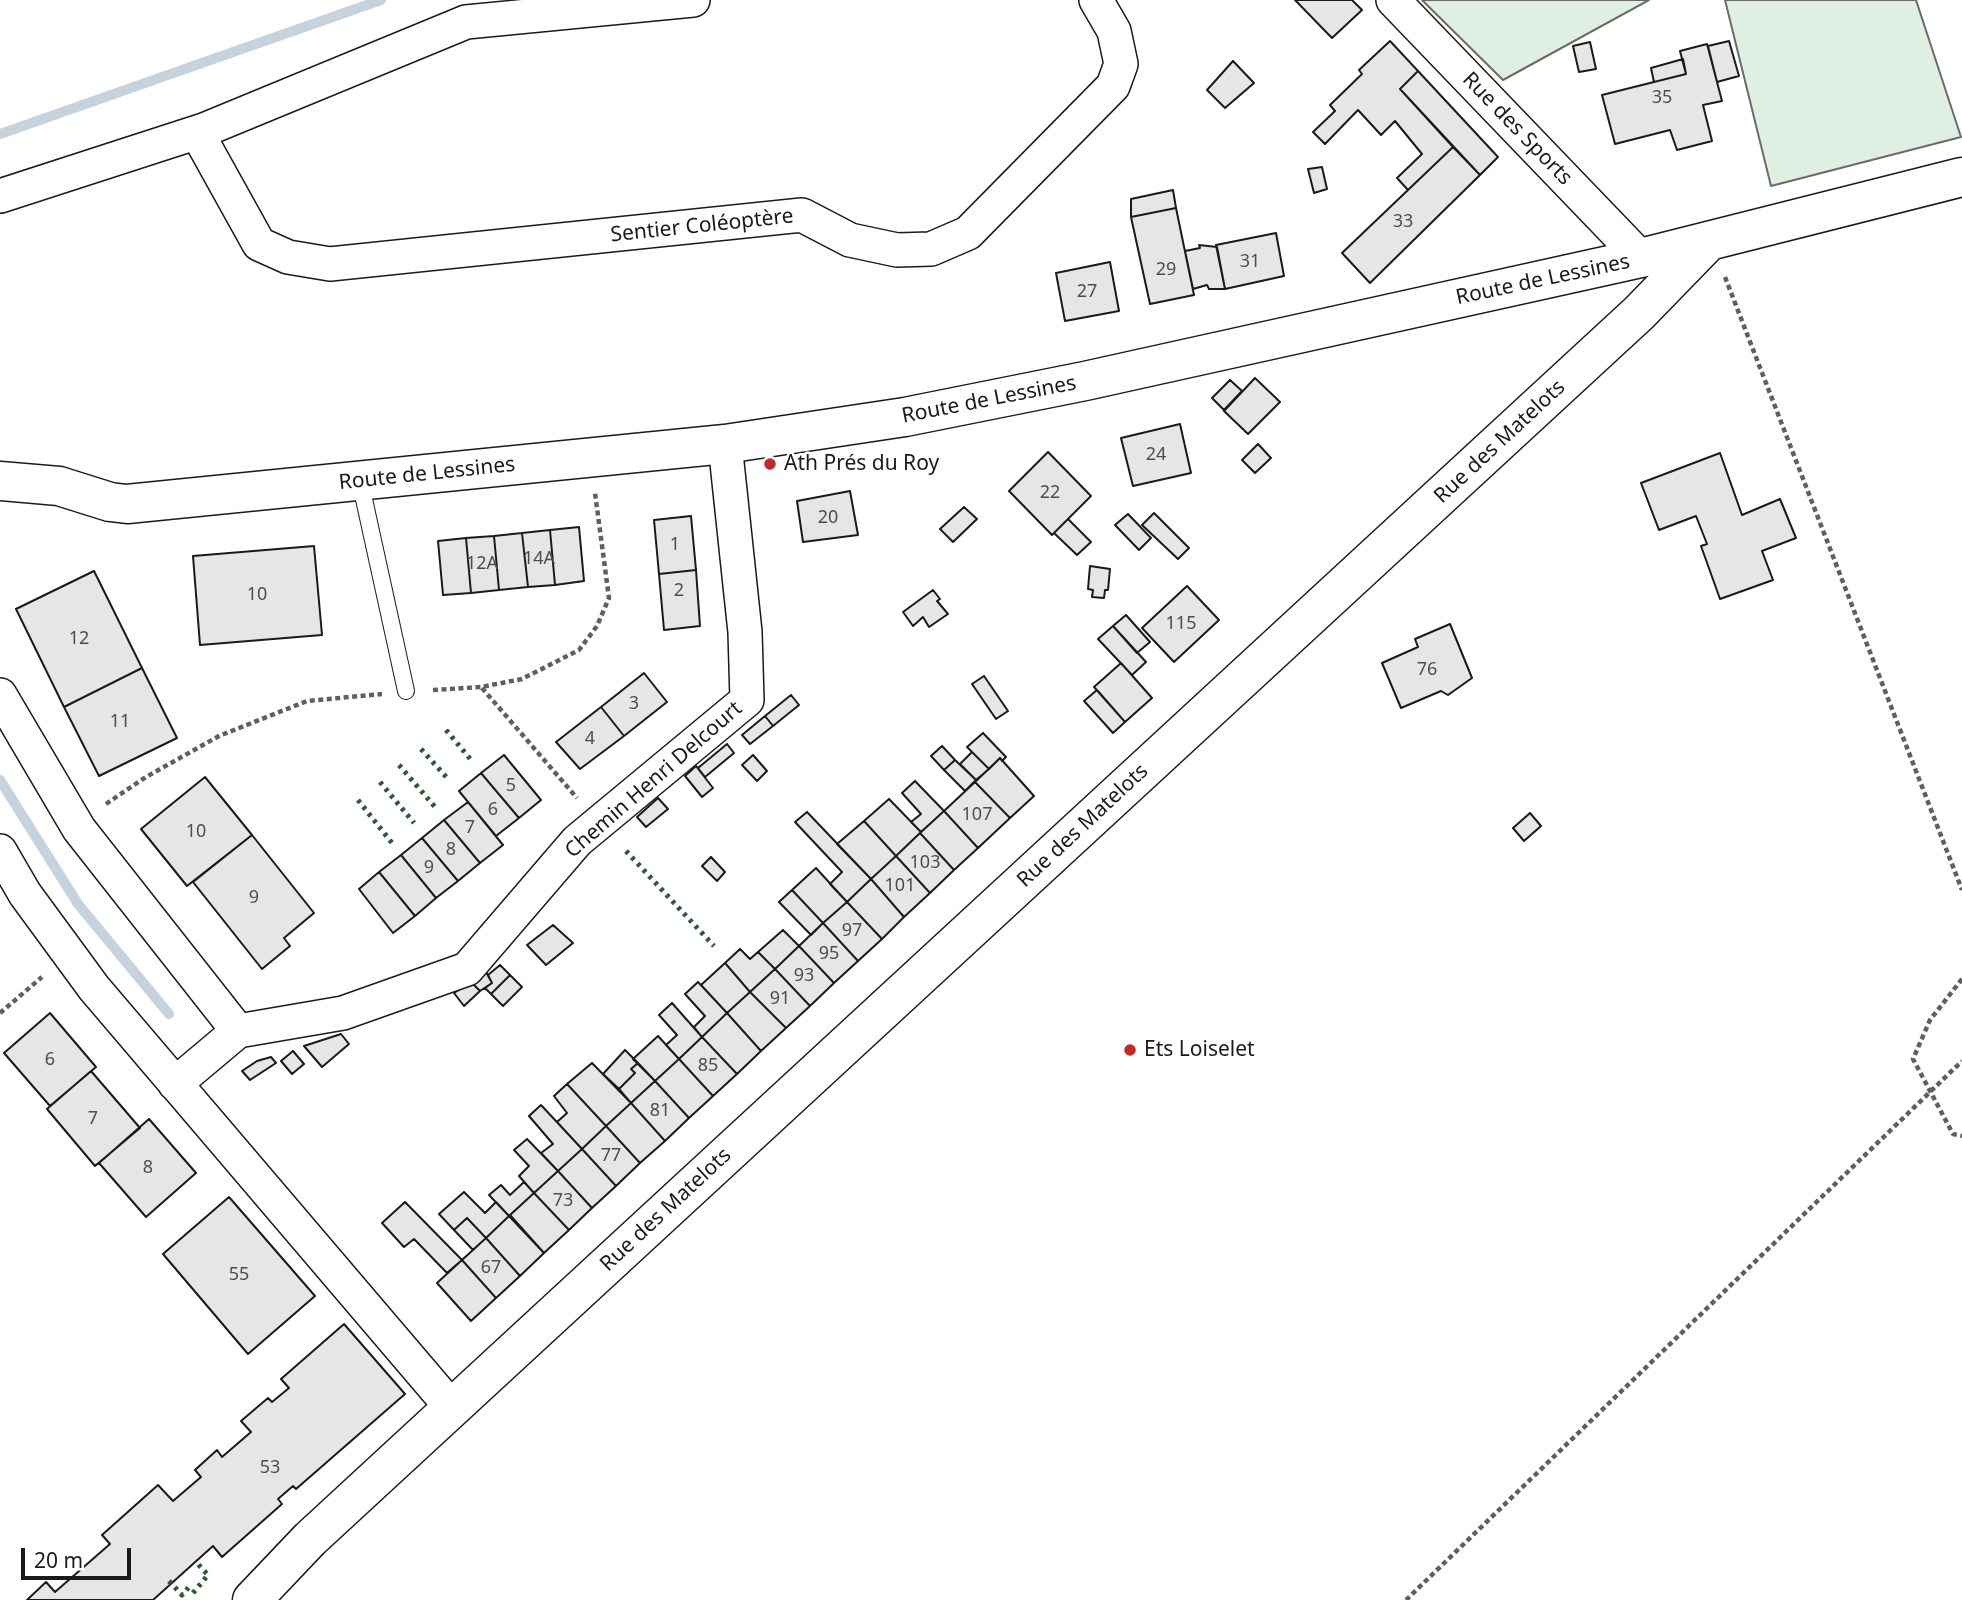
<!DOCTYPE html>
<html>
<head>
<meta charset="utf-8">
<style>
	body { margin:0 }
	#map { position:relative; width:1962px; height:1600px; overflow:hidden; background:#fff; font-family:"Noto Sans",sans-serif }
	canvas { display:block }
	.scale { position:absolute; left:21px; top:1548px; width:110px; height:32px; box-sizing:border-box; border:4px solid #1a1a1a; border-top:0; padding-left:9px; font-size:21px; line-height:24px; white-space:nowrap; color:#1a1a1a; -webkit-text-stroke:5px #fff; paint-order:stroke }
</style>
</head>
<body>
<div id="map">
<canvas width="1962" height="1600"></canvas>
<div class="scale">20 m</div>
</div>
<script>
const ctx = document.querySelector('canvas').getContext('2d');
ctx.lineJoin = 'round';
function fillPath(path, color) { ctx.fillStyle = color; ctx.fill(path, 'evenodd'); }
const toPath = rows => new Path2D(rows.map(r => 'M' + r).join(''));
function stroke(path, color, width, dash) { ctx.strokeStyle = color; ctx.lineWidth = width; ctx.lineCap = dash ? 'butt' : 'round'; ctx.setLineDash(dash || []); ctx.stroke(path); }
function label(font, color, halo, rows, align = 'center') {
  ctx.font = font + ' "Noto Sans",sans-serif'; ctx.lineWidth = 5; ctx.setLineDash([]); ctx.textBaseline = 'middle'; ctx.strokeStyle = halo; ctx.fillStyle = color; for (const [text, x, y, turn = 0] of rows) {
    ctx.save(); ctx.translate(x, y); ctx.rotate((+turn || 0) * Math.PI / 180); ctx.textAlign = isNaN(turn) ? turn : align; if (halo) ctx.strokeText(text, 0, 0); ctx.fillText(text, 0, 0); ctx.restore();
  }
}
const green = toPath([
	[1422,0,1649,0,1503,80,1422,0],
	[1725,0,1916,0,1961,137,1771,186,1725,0]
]);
fillPath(green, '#e0efe3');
stroke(green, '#6a6a6a', 2);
stroke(toPath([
	[0,134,381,0],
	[0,780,78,904,169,1014]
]), '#c6d2dc', 10);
const building = toPath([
	[1295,0,1352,0,1362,10,1332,38,1295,0],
	[1390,41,1418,71,1400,89,1453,147,1408,190,1397,178,1422,154,1395,121,1381,135,1358,110,1325,144,1313,132,1335,111,1330,105,1362,74,1359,70,1390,41],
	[1729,41,1739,76,1717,82,1708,46,1729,41],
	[1590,42,1596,69,1579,72,1573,46,1590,42],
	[1707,44,1722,101,1703,105,1712,141,1677,150,1670,130,1615,144,1602,95,1686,74,1680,51,1707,44],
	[1683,59,1686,74,1654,82,1651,68,1683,59],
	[1233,61,1254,83,1225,108,1207,90,1233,61],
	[1418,71,1498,157,1480,175,1400,89,1418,71],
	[1453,147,1480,175,1370,283,1342,253,1453,147],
	[1322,167,1327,189,1314,193,1308,169,1322,167],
	[1173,190,1176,208,1131,217,1131,199,1173,190],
	[1176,208,1194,295,1150,304,1131,217,1176,208],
	[1276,233,1284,276,1225,289,1216,245,1276,233],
	[1199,245,1217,247,1225,289,1209,289,1207,285,1193,289,1185,251,1200,248,1199,245],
	[1110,262,1119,311,1065,321,1056,273,1110,262],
	[1255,378,1280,402,1248,434,1224,411,1255,378],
	[1230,380,1242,391,1224,410,1212,398,1230,380],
	[1180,424,1191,473,1133,486,1121,438,1180,424],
	[1258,444,1271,458,1255,473,1242,460,1258,444],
	[1048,452,1091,496,1052,535,1009,491,1048,452],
	[1720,453,1742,515,1780,499,1796,538,1762,551,1773,580,1720,599,1701,546,1707,544,1696,516,1659,530,1641,483,1720,453],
	[850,491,858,535,803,542,797,501,850,491],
	[964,507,977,519,953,542,940,529,964,507],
	[1154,513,1189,548,1178,559,1142,525,1154,513],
	[1128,514,1151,538,1139,550,1115,525,1128,514],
	[691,516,696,570,659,574,654,520,691,516],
	[1068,519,1091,542,1077,555,1054,533,1068,519],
	[579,527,584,581,555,585,550,530,579,527],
	[550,530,555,585,528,587,522,533,550,530],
	[522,533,528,587,499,590,494,536,522,533],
	[494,536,499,590,471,593,466,538,494,536],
	[466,538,471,593,443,595,438,541,466,538],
	[314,546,322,635,200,645,193,556,314,546],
	[1090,566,1110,569,1108,590,1105,590,1104,598,1092,597,1093,590,1088,589,1090,566],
	[696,570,700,626,664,630,659,574,696,570],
	[94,571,142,668,64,707,16,609,94,571],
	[1187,586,1219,620,1174,662,1142,628,1187,586],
	[933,590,940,599,937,601,948,614,929,627,923,617,913,626,903,612,933,590],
	[1126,615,1150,642,1137,653,1113,626,1126,615],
	[1450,624,1472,678,1448,695,1441,691,1401,708,1382,663,1418,647,1415,639,1450,624],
	[1113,626,1146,662,1132,675,1098,639,1113,626],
	[1121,663,1152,698,1125,722,1094,687,1121,663],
	[142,668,177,738,99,776,64,707,142,668],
	[644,673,667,702,624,736,601,707,644,673],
	[984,676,1008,711,996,719,972,684,984,676],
	[1097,690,1125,722,1113,733,1084,701,1097,690],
	[791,695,799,705,773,726,765,716,791,695],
	[601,707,624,736,580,769,556,742,601,707],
	[765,716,773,726,750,744,742,735,765,716],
	[983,733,1006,757,1002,761,1000,758,989,769,967,747,983,733],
	[727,744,734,753,705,777,698,768,727,744],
	[942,746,955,760,944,770,931,756,942,746],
	[972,752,989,769,976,780,960,764,972,752],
	[504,755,541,800,519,818,481,773,504,755],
	[753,755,767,771,757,781,742,765,753,755],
	[1000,758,1034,796,1010,818,975,782,1000,758],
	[955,760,976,780,965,791,944,770,955,760],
	[696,766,713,788,702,797,685,776,696,766],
	[481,773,519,818,496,836,459,791,481,773],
	[205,777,252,835,187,886,141,829,205,777],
	[915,781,944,811,921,832,911,822,921,814,902,793,915,781],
	[975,782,1010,818,978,848,944,811,975,782],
	[658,798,668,809,646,827,637,817,658,798],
	[889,799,921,832,896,856,864,821,889,799],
	[468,802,503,845,480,863,444,820,468,802],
	[944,811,978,848,954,870,920,833,944,811],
	[807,812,871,879,847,902,830,884,842,872,795,822,807,812],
	[1530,813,1541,826,1524,841,1513,828,1530,813],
	[444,820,480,863,458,881,422,838,444,820],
	[864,821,896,856,871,879,837,844,864,821],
	[920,833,954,870,930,893,896,856,920,833],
	[252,835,314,913,284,938,290,946,262,969,193,882,252,835],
	[422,838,458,881,436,898,401,855,422,838],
	[401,855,436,898,415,916,379,872,401,855],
	[896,856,930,893,904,917,871,879,896,856],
	[711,857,725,872,717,881,702,866,711,857],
	[816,868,847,902,823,923,792,890,816,868],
	[379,872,415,916,393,933,359,889,379,872],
	[871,879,904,917,882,939,847,902,871,879],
	[792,890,823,923,811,935,779,902,792,890],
	[847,902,882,939,858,961,823,923,847,902],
	[823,923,858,961,834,983,799,946,823,923],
	[553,925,573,943,546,965,527,945,553,925],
	[783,930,799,946,775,969,758,952,783,930],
	[799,946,834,983,810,1006,775,969,799,946],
	[740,949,750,959,758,952,775,969,750,992,725,963,740,949],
	[725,963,750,992,727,1013,701,985,725,963],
	[500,965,510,975,491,994,485,988,492,983,488,975,500,965],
	[775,969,810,1006,786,1028,750,992,775,969],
	[486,972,492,983,480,991,471,982,486,972],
	[510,975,522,987,503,1006,491,994,510,975],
	[471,982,480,991,464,1006,454,993,471,982],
	[698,982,727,1013,702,1037,694,1027,705,1016,685,994,698,982],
	[750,992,786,1028,761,1051,727,1013,750,992],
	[672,1003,702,1037,679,1059,666,1045,677,1035,659,1015,672,1003],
	[50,1013,96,1067,50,1106,4,1053,50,1013],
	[727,1013,761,1051,737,1074,702,1037,727,1013],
	[341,1034,349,1044,322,1067,304,1046,341,1034],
	[658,1036,679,1059,655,1081,633,1059,658,1036],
	[702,1037,737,1074,713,1096,679,1059,702,1037],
	[625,1050,638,1063,631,1069,635,1073,619,1089,603,1074,625,1050],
	[293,1051,304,1064,292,1074,281,1061,293,1051],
	[271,1057,276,1063,250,1080,242,1071,257,1061,271,1057],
	[679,1059,713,1096,689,1118,655,1081,679,1059],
	[592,1063,631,1103,606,1126,567,1084,592,1063],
	[638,1063,655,1081,631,1103,619,1089,635,1073,631,1069,638,1063],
	[91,1071,140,1128,95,1166,47,1109,91,1071],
	[655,1081,689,1118,665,1141,631,1103,655,1081],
	[567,1084,606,1126,582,1149,557,1122,567,1113,554,1096,567,1084],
	[631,1103,665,1141,640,1163,606,1126,631,1103],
	[541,1105,582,1149,558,1171,541,1153,553,1144,529,1116,541,1105],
	[149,1119,196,1173,146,1217,99,1163,149,1119],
	[606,1126,640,1163,616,1186,582,1149,606,1126],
	[527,1139,558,1171,534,1193,519,1176,529,1166,514,1150,527,1139],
	[582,1149,616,1186,592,1208,558,1171,582,1149],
	[558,1171,592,1208,569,1230,534,1193,558,1171],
	[524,1182,534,1193,509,1216,489,1195,501,1185,510,1195,524,1182],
	[464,1192,485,1213,496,1202,509,1216,486,1238,467,1218,454,1230,439,1214,464,1192],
	[534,1193,569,1230,544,1253,510,1215,534,1193],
	[229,1197,315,1296,248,1354,163,1254,229,1197],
	[405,1202,462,1260,447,1273,414,1239,404,1247,382,1223,405,1202],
	[509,1216,544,1253,520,1276,486,1238,509,1216],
	[467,1218,486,1238,473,1250,454,1230,467,1218],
	[486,1238,520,1276,496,1298,462,1260,486,1238],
	[462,1260,496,1298,471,1321,437,1283,462,1260],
	[344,1324,405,1394,296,1489,293,1486,278,1499,282,1504,222,1557,213,1546,153,1600,27,1600,46,1582,55,1592,110,1544,102,1535,158,1485,173,1501,201,1477,195,1470,217,1450,222,1457,251,1432,241,1421,268,1398,272,1402,289,1388,281,1379,344,1324]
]);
fillPath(building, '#e6e6e6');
stroke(building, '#1a1a1a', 2);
const lane = toPath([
	[360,481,406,691]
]);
const street = toPath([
	[1393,0,1641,258],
	[204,130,204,145,259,244,288,257,330,264,802,215,850,240,897,250,931,249,968,233,1113,86,1121,64,1114,31,1096,0],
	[0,196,204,130,466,22,693,0],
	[0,695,79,829,238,1031],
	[0,851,25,894,94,988,452,1408],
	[238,1031,343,1013,467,969,577,841,747,700,745,632,725,444],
	[175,1084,238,1031]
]);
const secondary = toPath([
	[0,481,59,486,110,502,127,504,725,444,905,417,1085,381,1641,258,1962,177],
	[252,1600,310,1539,1639,313,1709,241]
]);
stroke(lane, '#1a1a1a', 18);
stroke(street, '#1a1a1a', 36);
stroke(secondary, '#1a1a1a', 41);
stroke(toPath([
	[1725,277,1962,890],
	[482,688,577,798],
	[433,690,481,687,522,679,579,650,597,626,609,598,595,493],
	[106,804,146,777,219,736,307,701,382,694],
	[1962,979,1930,1020,1913,1059,1953,1134,1962,1136],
	[0,1013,42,977],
	[1406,1600,1962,1061]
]), '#5f5f5f', 4.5, [5, 3.5]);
stroke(lane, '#fff', 16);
stroke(street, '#fff', 33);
stroke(secondary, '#fff', 38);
stroke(toPath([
	[446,730,472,761],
	[421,749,449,780],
	[399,765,435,807],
	[380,782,414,823],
	[358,800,392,843],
	[626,851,714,946],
	[169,1581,182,1595,189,1587],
	[193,1593,208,1575,196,1562]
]), '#2b5a34', 5, [3.5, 5]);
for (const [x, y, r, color] of [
	[770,464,7,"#c62828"],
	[1130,1050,7,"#c62828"]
]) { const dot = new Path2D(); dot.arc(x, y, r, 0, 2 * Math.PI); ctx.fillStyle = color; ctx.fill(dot); stroke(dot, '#fff', 2.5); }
label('18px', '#4d4d4d', null, [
	["35",1662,98],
	["33",1403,222],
	["31",1250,262],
	["29",1166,270],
	["27",1087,292],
	["24",1156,455],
	["22",1050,493],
	["20",828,518],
	["1",675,545],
	["14A",539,559],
	["12A",482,564],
	["2",679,591],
	["10",257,595],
	["115",1181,624],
	["12",79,639],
	["76",1427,670],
	["3",634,704],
	["11",120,722],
	["4",590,739],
	["5",511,786],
	["6",493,810],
	["107",977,815],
	["7",470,828],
	["10",196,832],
	["8",451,850],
	["103",925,863],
	["9",429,868],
	["101",900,886],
	["9",254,898],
	["97",852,931],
	["95",829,954],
	["93",804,976],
	["91",780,999],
	["6",50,1060],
	["85",708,1066],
	["81",660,1111],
	["7",93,1119],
	["77",611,1156],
	["8",148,1168],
	["73",563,1201],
	["67",491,1268],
	["55",239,1275],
	["53",270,1468]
]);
label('21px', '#1a1a1a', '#fff', [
	["Rue des Sports",1517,129,46],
	["Sentier Coléoptère",702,226,-6],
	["Route de Lessines",1543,280,-12],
	["Route de Lessines",989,400,-11],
	["Rue des Matelots",1500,442,-43],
	["Route de Lessines",427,474,-6],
	["Chemin Henri Delcourt",654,780,-41],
	["Rue des Matelots",1083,826,-43],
	["Rue des Matelots",666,1210,-43]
]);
label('21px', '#1a1a1a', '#fff', [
	["Ath Prés du Roy",784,464],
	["Ets Loiselet",1144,1050]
], 'left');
</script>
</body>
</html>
